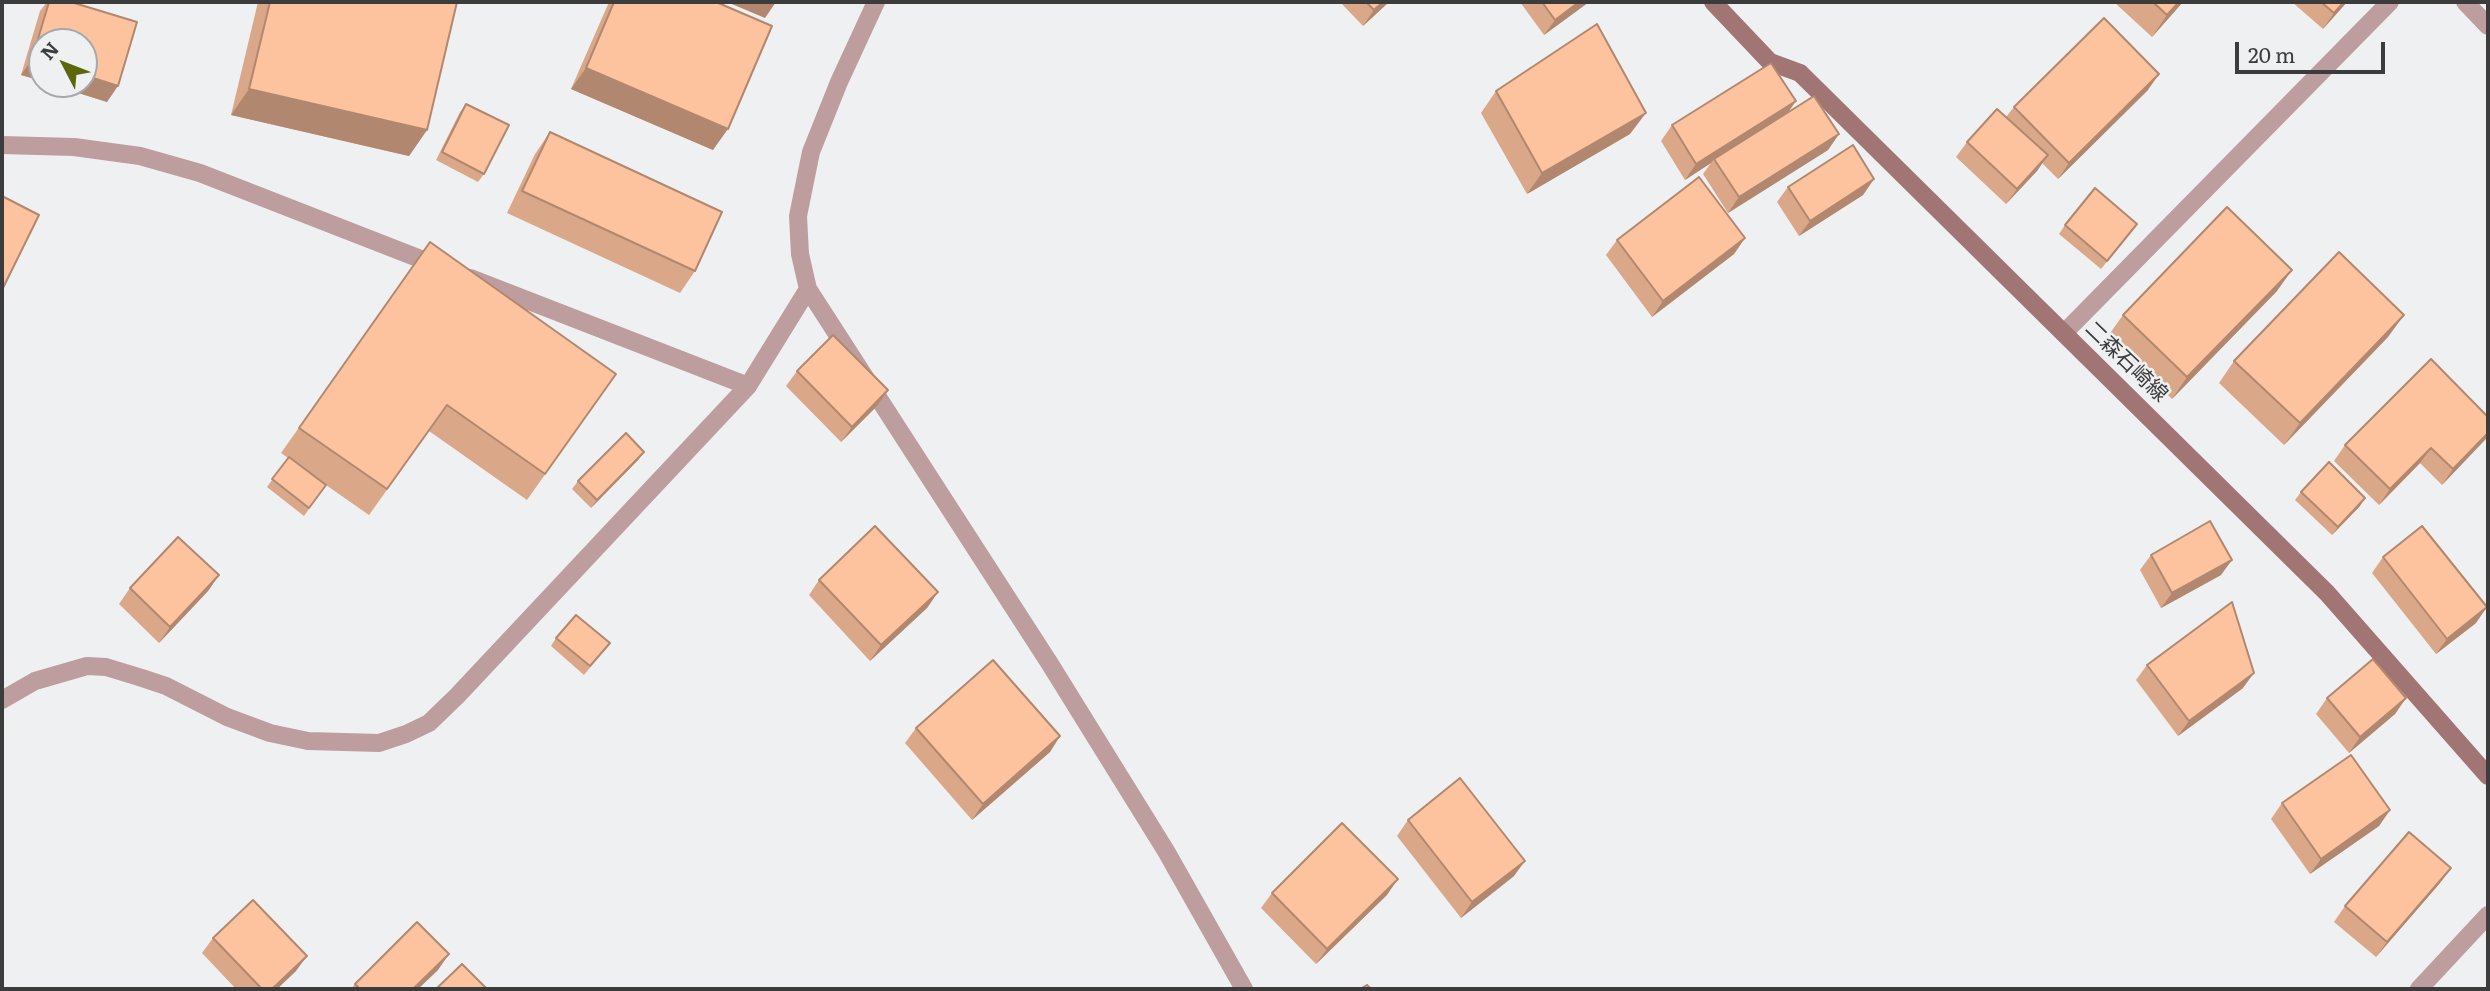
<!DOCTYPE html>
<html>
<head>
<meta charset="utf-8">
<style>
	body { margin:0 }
	#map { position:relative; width:2490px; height:991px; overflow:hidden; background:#eff0f1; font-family:Literata,serif }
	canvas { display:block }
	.frame { position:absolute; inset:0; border:4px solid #3c3c3c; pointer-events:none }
	.north { position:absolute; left:28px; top:28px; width:70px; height:70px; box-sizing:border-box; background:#eff0f1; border:2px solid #a7a8a9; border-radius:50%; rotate:312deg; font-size:19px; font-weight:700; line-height:28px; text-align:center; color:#3c3c3c }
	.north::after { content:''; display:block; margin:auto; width:24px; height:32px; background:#5c670b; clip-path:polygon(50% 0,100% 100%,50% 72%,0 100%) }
	.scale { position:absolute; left:2235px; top:42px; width:150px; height:32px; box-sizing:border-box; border:4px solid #3c3c3c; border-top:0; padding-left:9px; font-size:21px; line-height:24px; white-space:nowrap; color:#3c3c3c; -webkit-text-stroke:5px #eff0f1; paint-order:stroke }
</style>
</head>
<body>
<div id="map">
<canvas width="2490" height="991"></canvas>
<div class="frame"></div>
<div class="north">N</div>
<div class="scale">20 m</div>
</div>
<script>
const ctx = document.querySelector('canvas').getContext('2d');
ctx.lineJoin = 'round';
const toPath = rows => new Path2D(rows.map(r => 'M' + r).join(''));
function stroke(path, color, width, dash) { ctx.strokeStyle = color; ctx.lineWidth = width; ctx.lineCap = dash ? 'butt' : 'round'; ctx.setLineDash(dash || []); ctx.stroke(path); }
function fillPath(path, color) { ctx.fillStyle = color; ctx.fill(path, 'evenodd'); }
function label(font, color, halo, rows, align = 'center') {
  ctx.font = font + ' Literata,"Noto Sans JP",serif'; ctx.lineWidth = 5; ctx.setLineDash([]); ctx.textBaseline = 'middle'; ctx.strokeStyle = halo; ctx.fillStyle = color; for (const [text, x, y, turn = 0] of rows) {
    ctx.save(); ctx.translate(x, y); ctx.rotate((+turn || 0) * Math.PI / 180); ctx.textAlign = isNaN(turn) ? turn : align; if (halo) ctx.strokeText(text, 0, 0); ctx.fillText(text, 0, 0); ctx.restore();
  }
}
stroke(toPath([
	[2419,989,2488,915]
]), '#bd9d9d', 18);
stroke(toPath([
	[876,2,839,82,811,152,798,216,800,254,808,289,1050,664,1166,851,1244,989],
	[2465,2,2488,26],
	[2,145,74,147,140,156,200,173,441,267],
	[470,278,748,386],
	[2064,333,2390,2],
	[2,700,35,681,87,666,106,667,142,678,166,686,227,717,270,733,308,741,379,743,406,734,429,723,457,696,748,386,808,289]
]), '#bd9d9d', 18);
stroke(toPath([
	[1713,2,1770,62,1800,73,2327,593,2488,776]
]), '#a27575', 18);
fillPath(toPath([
	[47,2,71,2,107,102,50,84,84,84,42,42,42,81,21,75,40,11],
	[258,2,457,2,427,130,409,156,231,115],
	[609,2,716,2,713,150,571,89],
	[1340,2,1389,2,1363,26],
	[1520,2,1589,2,1544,35],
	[2114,2,2183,2,2152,37],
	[2292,2,2347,2,2323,29],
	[2148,90,2058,179,2042,163,2037,171,2006,204,1956,157,1967,142,2006,117,2014,107],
	[1496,91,1630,134,1527,194,1481,113],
	[466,104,484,174,478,182,436,160,460,112],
	[1788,112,1839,134,1828,150,1728,213,1703,174,1711,163,1685,180,1661,141,1672,125],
	[550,132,695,271,680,293,507,213,535,154],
	[1874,179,1863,195,1799,236,1777,202,1788,187],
	[2065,225,2131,232,2101,269,2059,234],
	[1745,238,1734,254,1652,317,1606,255,1617,240],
	[430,242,616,374,527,500,429,431,369,515,326,485,304,516,267,487,288,458,281,453],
	[2277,291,2172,399,2108,336,2123,315],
	[2388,337,2284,445,2219,383,2234,361],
	[797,371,888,390,877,406,841,442,786,386],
	[2488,417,2488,436,2442,485,2420,463,2379,505,2334,461,2345,445],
	[644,452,638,460,591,508,572,489,578,481],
	[2301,492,2360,506,2332,535,2295,500],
	[2151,555,2221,575,2161,608,2140,570],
	[2383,557,2476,623,2436,654,2372,573],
	[219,575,208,591,159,643,119,604,130,588],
	[819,580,938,592,927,608,870,661,809,595],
	[556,638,610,643,584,675,551,646],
	[2147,665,2243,688,2178,736,2136,680],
	[2327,698,2406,698,2395,714,2349,753,2316,714],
	[916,728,1060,736,1050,752,972,820,905,743],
	[2282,803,2390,810,2379,826,2310,874,2271,819],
	[1408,820,1514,876,1461,918,1397,836],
	[2440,883,2376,957,2334,922,2345,906],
	[1272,893,1387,895,1316,964,1261,908],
	[213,938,296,971,277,989,236,989,202,953],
	[438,970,418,989,351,989,355,984]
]), '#daa788');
fillPath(toPath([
	[727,2,776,2,765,18],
	[1383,2,1389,2,1363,26,1374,10],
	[1579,2,1589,2,1544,35,1555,20],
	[2179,2,2183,2,2152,37,2167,15],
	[2344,2,2347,2,2323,29,2334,13],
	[32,59,42,62,42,81,21,75],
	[586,68,728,129,713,150,571,89],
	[2159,74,2148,90,2058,179,2069,163],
	[84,75,118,86,107,102,50,84,84,84],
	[249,89,427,130,409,156,231,115],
	[1796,101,1785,117,1714,159,1711,163,1685,180,1696,164],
	[1646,113,1630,134,1527,194,1542,173],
	[1839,134,1828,150,1728,213,1739,197],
	[2048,155,2037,171,2006,204,2017,189],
	[1874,179,1863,195,1799,236,1810,221],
	[1745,238,1734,254,1652,317,1663,301],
	[2292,270,2277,291,2172,399,2187,377],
	[2404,315,2388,337,2284,445,2300,423],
	[888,390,877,406,841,442,852,427],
	[2488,433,2488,436,2485,440,2442,485,2453,469],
	[2431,448,2420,463,2379,505,2390,489],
	[644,452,638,460,591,508,597,500],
	[2365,498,2360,506,2332,535,2338,527],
	[2232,560,2221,575,2161,608,2172,593],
	[219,575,208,591,159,643,170,627],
	[938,592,927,608,870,661,881,645],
	[2487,607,2476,623,2436,654,2447,639],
	[2254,673,2243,688,2178,736,2189,721],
	[2406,698,2395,714,2349,753,2360,737],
	[1060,736,1050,752,972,820,983,804],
	[2390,810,2379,826,2310,874,2321,859],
	[1525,861,1514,876,1461,918,1472,902],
	[2451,868,2440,883,2376,957,2387,942],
	[1398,879,1387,895,1316,964,1327,949],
	[449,954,438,970,418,989,413,989],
	[307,956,296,971,277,989,272,989]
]), '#b1886f');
const building = toPath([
	[49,2,71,2,137,22,118,86,84,75,84,42,42,42,42,62,32,59,49,2],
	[270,2,457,2,427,130,249,89,270,2],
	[614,2,716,2,772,26,728,129,586,68,614,2],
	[1366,2,1383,2,1374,10,1366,2],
	[1542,2,1579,2,1555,20,1542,2],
	[2153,2,2179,2,2167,15,2153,2],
	[2321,2,2344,2,2334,13,2321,2],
	[2104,18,2159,74,2069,163,2014,107,2104,18],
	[1597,24,1646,113,1542,173,1496,91,1597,24],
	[1771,63,1796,101,1696,164,1672,125,1771,63],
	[1814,96,1839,134,1739,197,1714,159,1814,96],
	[466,104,509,125,484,174,442,152,466,104],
	[1997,109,2048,155,2017,189,1967,142,1997,109],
	[550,132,722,212,695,271,522,191,550,132],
	[1853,145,1874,179,1810,221,1788,187,1853,145],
	[1699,177,1745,238,1663,301,1617,240,1699,177],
	[2095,188,2137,224,2107,261,2065,225,2095,188],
	[2,196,39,215,2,290,2,196],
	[2227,207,2292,270,2187,377,2123,315,2227,207],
	[430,242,616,374,545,474,447,405,387,489,299,428,430,242],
	[2339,252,2404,315,2300,423,2234,361,2339,252],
	[833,335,888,390,852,427,797,371,833,335],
	[2431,359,2488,417,2488,433,2453,469,2431,448,2390,489,2345,445,2431,359],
	[626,433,644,452,597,500,578,481,626,433],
	[289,457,326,485,309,508,272,479,289,457],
	[2329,462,2365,498,2338,527,2301,492,2329,462],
	[2210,521,2232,560,2172,593,2151,555,2210,521],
	[875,526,938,592,881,645,819,580,875,526],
	[2422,526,2487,607,2447,639,2383,557,2422,526],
	[178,537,219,575,170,627,130,588,178,537],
	[2232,602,2254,673,2189,721,2147,665,2232,602],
	[576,615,610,643,590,666,556,638,576,615],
	[2373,659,2406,698,2360,737,2327,698,2373,659],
	[993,660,1060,736,983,804,916,728,993,660],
	[2351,755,2390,810,2321,859,2282,803,2351,755],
	[1460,778,1525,861,1472,902,1408,820,1460,778],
	[1342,823,1398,879,1327,949,1272,893,1342,823],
	[2409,832,2451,868,2387,942,2345,906,2409,832],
	[253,900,307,956,272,989,262,989,213,938,253,900],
	[417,922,449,954,413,989,360,989,355,984,417,922],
	[462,964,487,989,436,989,462,964],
	[1367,985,1371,989,1360,989,1367,985]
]);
fillPath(building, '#fdc29e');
stroke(building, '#b1886f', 2);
label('21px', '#3c3c3c', '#eff0f1', [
	["二森石崎線",2126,362,44]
]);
</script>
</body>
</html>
